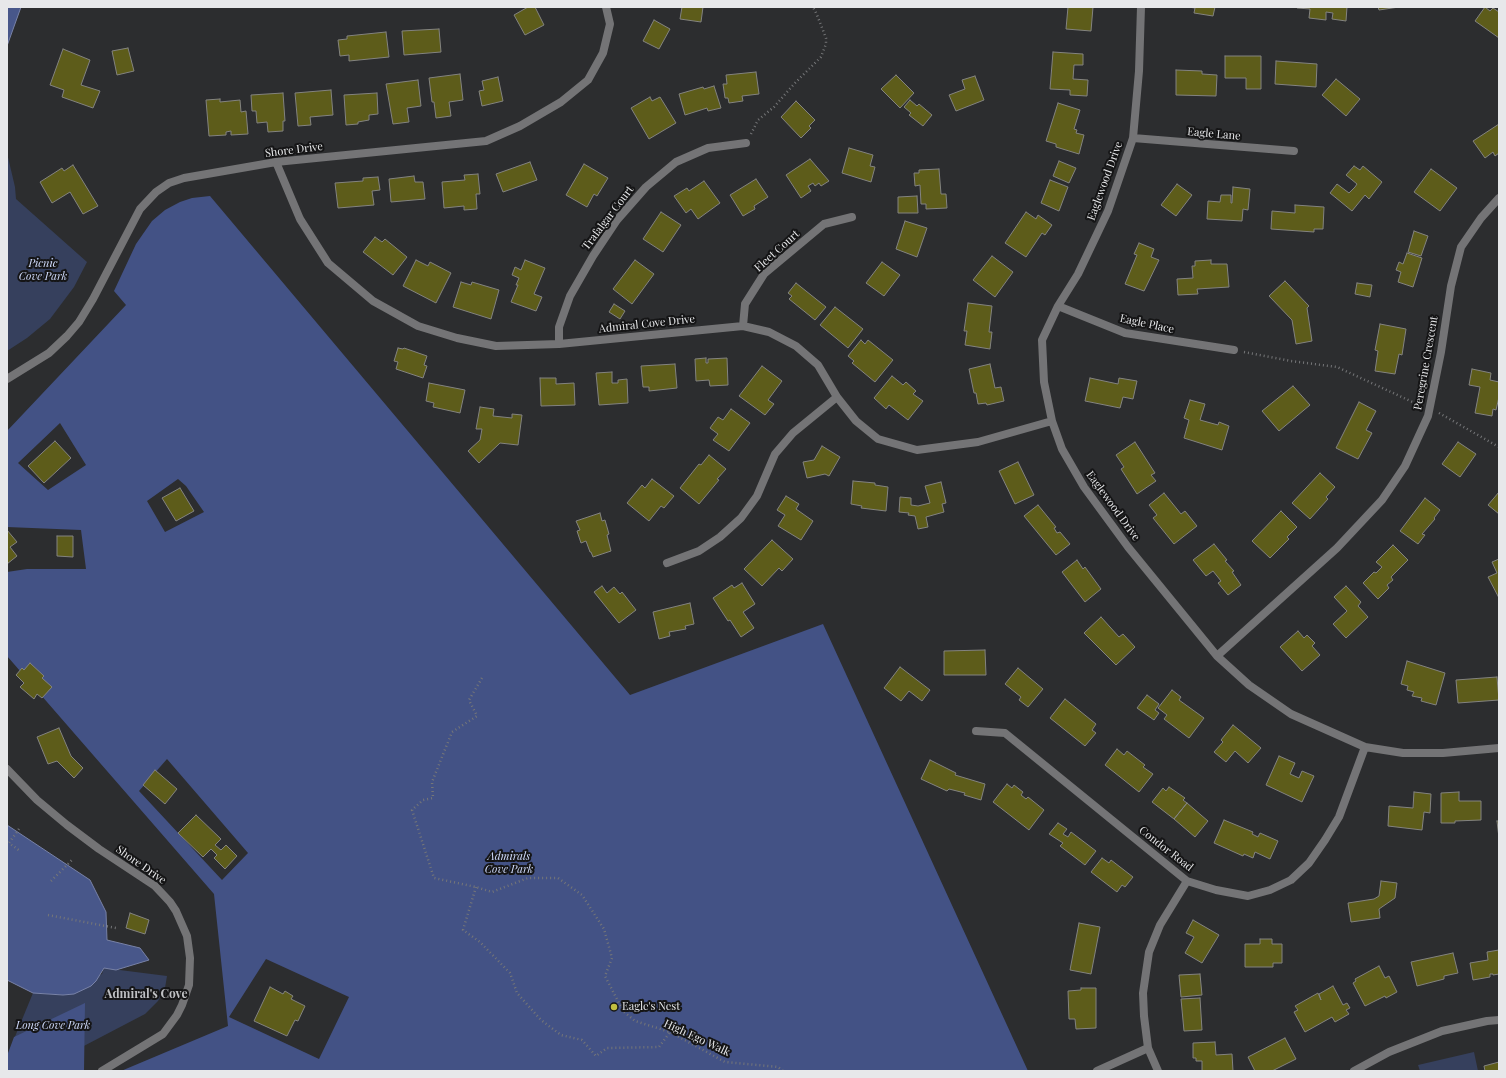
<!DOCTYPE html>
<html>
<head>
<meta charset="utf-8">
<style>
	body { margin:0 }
	#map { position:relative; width:1506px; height:1078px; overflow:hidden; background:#2c2d2f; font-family:"Playfair Display",serif }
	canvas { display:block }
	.frame { position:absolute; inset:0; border:8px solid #e7e8ea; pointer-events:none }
</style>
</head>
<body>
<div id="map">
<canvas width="1506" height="1078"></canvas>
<div class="frame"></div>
</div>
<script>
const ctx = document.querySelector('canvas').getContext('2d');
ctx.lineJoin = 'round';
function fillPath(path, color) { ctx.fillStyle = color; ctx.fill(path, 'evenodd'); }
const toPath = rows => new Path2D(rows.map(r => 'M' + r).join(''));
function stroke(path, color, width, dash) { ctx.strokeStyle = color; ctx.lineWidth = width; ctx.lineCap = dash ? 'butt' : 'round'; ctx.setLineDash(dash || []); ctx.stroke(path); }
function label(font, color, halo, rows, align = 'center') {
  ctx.font = font + ' "Playfair Display",serif'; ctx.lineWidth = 4; ctx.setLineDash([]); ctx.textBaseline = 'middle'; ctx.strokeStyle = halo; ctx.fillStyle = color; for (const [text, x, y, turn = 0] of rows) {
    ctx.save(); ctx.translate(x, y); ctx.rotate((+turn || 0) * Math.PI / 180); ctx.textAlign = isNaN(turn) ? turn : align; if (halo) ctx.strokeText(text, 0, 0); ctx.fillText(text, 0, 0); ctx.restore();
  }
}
fillPath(toPath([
	[7,153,15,187,16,199,87,262,74,287,50,319,27,338,7,351],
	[104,968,167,976,165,988,158,1001,145,1014,36,1071,7,1071,7,1056,33,993,63,995,102,974],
	[1474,1052,1478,1071,1420,1071,1418,1065]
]), '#36405d');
fillPath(toPath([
	[210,196,630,695,823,624,1028,1071,121,1071,228,1026,214,894,7,656,7,572,27,569,86,569,81,530,7,527,7,431,126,305,114,291,136,244,152,221,165,210,180,202,192,198],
	[60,423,86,465,48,490,18,463],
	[178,479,186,486,204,512,165,532,147,501],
	[167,759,248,853,222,880,139,791],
	[266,959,349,997,319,1059,229,1017],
	[85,1003,84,1071,7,1071,7,1056,14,1037]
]), '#435285');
const water = toPath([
	[7,7,21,7,7,46,7,7],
	[7,825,90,880,106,912,107,940,140,948,149,960,116,970,104,968,96,981,91,986,74,994,63,995,33,993,7,980,7,825]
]);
fillPath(water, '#48578a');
stroke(water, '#7882a7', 1);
const building = toPath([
	[528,7,535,7,544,25,525,35,514,15,528,7],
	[682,7,703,7,701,22,680,19,682,7],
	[1068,7,1093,7,1091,31,1066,29,1068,7],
	[1188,7,1215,7,1213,16,1194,13,1195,8,1188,7],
	[1297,7,1347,7,1346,21,1332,19,1333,13,1326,12,1326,20,1309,18,1310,9,1297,8,1297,7],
	[1378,7,1399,7,1379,10,1378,7],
	[1485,7,1490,11,1493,8,1499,12,1499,38,1475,21,1485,7],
	[654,20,670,29,659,49,643,41,654,20],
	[439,29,441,52,404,55,402,31,439,29],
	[386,32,389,57,349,61,349,55,340,56,338,40,347,39,347,36,386,32],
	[128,48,134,71,117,75,112,51,128,48],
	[63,49,90,60,81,85,100,91,93,108,62,97,64,90,50,85,63,49],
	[1053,52,1083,54,1083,65,1074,65,1073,79,1088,80,1087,96,1070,95,1070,90,1050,89,1053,52],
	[1225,56,1261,56,1261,89,1246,89,1246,78,1225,78,1225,56],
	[1276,61,1317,64,1316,87,1275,84,1276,61],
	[1176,70,1202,71,1202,74,1217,75,1216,96,1176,95,1176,70],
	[756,72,759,94,742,96,743,101,729,103,728,98,725,98,723,84,727,84,726,75,756,72],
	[460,74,463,100,449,102,451,116,436,118,434,102,432,102,429,78,460,74],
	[896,75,914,93,900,108,881,89,896,75],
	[975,76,984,100,956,111,949,95,965,89,962,80,975,76],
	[498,77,503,101,482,106,479,91,484,90,482,81,498,77],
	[1336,79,1360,99,1346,116,1322,95,1336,79],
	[418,80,421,106,407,108,409,122,393,124,386,84,418,80],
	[714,86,721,108,708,111,707,108,685,115,679,94,703,87,704,89,714,86],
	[331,90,333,115,310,117,311,125,298,126,295,93,331,90],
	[283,93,285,121,283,121,283,131,268,132,267,122,257,123,256,111,252,111,251,95,283,93],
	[377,93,378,114,369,115,369,120,358,122,358,124,346,125,344,95,377,93],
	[650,97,652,101,660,97,676,123,649,139,631,108,650,97],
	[220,99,220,102,240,100,241,112,246,111,248,134,231,135,231,131,226,132,226,135,209,136,206,100,220,99],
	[910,100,917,106,919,104,932,115,923,126,909,115,911,113,904,107,910,100],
	[796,101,815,120,809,126,811,128,801,138,781,117,796,101],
	[1058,103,1080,110,1074,129,1077,130,1076,133,1084,135,1079,154,1056,147,1056,144,1046,141,1058,103],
	[1499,124,1499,153,1495,156,1493,152,1485,158,1473,141,1499,124],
	[849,148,873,155,870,166,875,167,871,182,842,173,849,148],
	[810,159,829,181,821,186,819,183,815,186,813,183,808,186,811,191,801,198,786,175,810,159],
	[1059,161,1076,168,1069,183,1053,176,1059,161],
	[530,162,537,180,503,192,496,174,530,162],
	[584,164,608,178,597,196,594,194,587,207,566,195,584,164],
	[73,165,98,206,83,214,70,192,52,203,40,182,62,168,64,171,73,165],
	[1354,166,1360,170,1363,166,1382,182,1369,199,1365,195,1352,211,1330,193,1337,184,1349,193,1355,187,1357,184,1346,175,1354,166],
	[939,169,941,194,946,194,947,208,926,209,926,204,921,204,920,185,915,186,914,173,919,173,919,170,939,169],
	[1431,169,1457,188,1440,211,1414,192,1431,169],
	[478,174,480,194,476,194,477,209,464,210,464,206,444,208,442,182,465,180,464,175,478,174],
	[414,176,415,182,423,182,425,199,391,202,389,179,414,176],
	[378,177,380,190,372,191,374,205,338,208,335,183,363,181,363,178,378,177],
	[756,179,768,197,754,206,755,209,743,216,730,195,756,179],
	[1050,180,1068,187,1059,211,1041,203,1050,180],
	[704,181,720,203,698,219,691,209,686,213,674,196,687,188,689,191,704,181],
	[1177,184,1192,195,1176,216,1161,205,1177,184],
	[1233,187,1250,189,1248,210,1243,209,1242,221,1207,219,1208,201,1220,202,1221,195,1231,195,1231,203,1232,203,1233,187],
	[917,196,918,213,898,213,898,197,917,196],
	[1295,205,1324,207,1323,229,1314,229,1314,232,1271,229,1272,211,1295,213,1295,205],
	[661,212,681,225,663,252,643,239,661,212],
	[1026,212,1036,219,1038,215,1052,225,1045,235,1042,233,1026,257,1005,243,1026,212],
	[905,221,927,228,917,257,896,249,905,221],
	[1414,231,1428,236,1421,256,1408,252,1414,231],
	[375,237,382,242,385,239,407,257,393,275,363,252,375,237],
	[1139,243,1154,249,1151,257,1159,260,1144,291,1125,284,1137,255,1134,254,1139,243],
	[1407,253,1422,258,1413,287,1398,282,1401,272,1396,270,1399,262,1403,264,1407,253],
	[992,256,1013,272,995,297,973,280,992,256],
	[416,260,428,266,430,262,451,273,436,303,403,286,416,260],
	[525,260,545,268,534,294,542,297,536,311,511,302,518,285,516,285,519,278,512,275,515,267,521,270,525,260],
	[635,260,654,274,632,304,613,289,635,260],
	[1211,260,1211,264,1227,264,1229,287,1197,289,1198,294,1178,295,1177,279,1193,278,1192,266,1195,266,1195,261,1211,260],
	[882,262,900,275,884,296,866,283,882,262],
	[1285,281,1309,306,1307,308,1312,341,1296,344,1292,320,1269,296,1285,281],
	[461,282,471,285,472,282,499,290,491,319,453,307,461,282],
	[796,283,826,307,815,320,789,299,792,296,788,293,796,283],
	[1357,283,1372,285,1370,297,1355,294,1357,283],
	[968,303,992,306,989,332,992,332,990,349,965,345,967,331,964,331,968,303],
	[614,304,625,311,620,319,609,312,614,304],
	[835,307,863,329,848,348,820,325,835,307],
	[1380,324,1406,329,1402,355,1399,354,1395,374,1375,371,1378,351,1375,350,1380,324],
	[861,340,865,344,868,340,893,360,875,382,852,363,854,361,848,356,861,340],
	[398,348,403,349,404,348,427,356,424,365,427,366,423,378,396,369,398,362,394,361,398,348],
	[706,358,706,363,708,363,708,359,727,358,728,385,710,386,709,380,696,381,695,359,706,358],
	[675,364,677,388,649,391,649,387,643,387,641,366,675,364],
	[990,364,995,388,1001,387,1004,401,987,405,986,403,978,404,976,393,974,393,969,369,990,364],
	[762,366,782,381,768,400,774,404,765,415,739,396,762,366],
	[1472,369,1491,373,1490,380,1499,382,1499,397,1496,410,1493,409,1492,416,1475,413,1480,387,1469,385,1472,369],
	[612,372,612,383,618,383,618,380,627,379,628,403,599,405,596,373,612,372],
	[892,376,903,385,906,382,916,391,913,394,923,401,908,420,889,405,886,409,874,398,892,376],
	[540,378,556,378,556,384,574,383,575,405,541,406,540,378],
	[1090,378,1118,384,1119,378,1137,381,1133,399,1123,397,1120,408,1085,401,1090,378],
	[429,383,465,390,460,413,433,407,434,403,426,401,429,383],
	[1293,386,1310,405,1279,431,1262,411,1293,386],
	[1190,400,1205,404,1200,420,1218,425,1219,422,1229,426,1222,450,1184,438,1189,420,1184,418,1190,400],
	[1359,402,1376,411,1366,430,1372,433,1358,459,1336,448,1359,402],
	[480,407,494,409,493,416,512,418,512,414,522,415,518,445,500,443,479,463,468,451,480,440,482,429,476,429,480,407],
	[731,409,750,423,729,451,713,440,718,434,710,428,718,417,723,420,731,409],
	[55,441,71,458,44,483,28,466,55,441],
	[1135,442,1155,473,1151,475,1156,481,1137,494,1121,469,1124,467,1116,455,1135,442],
	[1458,442,1476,454,1460,477,1442,464,1458,442],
	[822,446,840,457,829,476,825,474,807,478,803,462,814,460,822,446],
	[709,455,726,469,717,479,719,480,699,504,680,488,699,464,701,465,709,455],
	[1018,462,1034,495,1015,504,999,471,1018,462],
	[1320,473,1335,487,1326,497,1328,499,1310,519,1292,503,1320,473],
	[652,479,674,496,664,508,661,506,649,521,627,503,642,485,645,488,652,479],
	[853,481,875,483,875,485,888,487,886,511,861,508,862,506,851,504,853,481],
	[941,482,946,503,942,504,944,512,926,517,928,527,918,529,915,516,908,515,909,513,899,512,900,497,911,498,911,505,918,506,930,503,925,486,941,482],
	[180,488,194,511,176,521,162,498,180,488],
	[1499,492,1499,514,1488,505,1499,492],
	[1164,493,1181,514,1185,511,1197,526,1174,544,1153,518,1157,515,1149,505,1164,493],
	[786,496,799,504,796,509,813,521,801,540,778,526,785,515,777,510,786,496],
	[1425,498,1440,510,1434,518,1435,519,1422,534,1425,535,1418,544,1400,531,1425,498],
	[1038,505,1056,527,1054,528,1057,533,1060,532,1070,544,1056,555,1024,516,1038,505],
	[1281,511,1297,527,1287,537,1289,539,1270,558,1252,541,1281,511],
	[600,513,602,521,605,520,609,534,607,535,611,551,593,557,591,552,590,552,586,541,581,543,577,531,580,530,576,521,600,513],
	[7,530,17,542,10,547,17,556,7,564,7,530],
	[57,536,73,536,73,557,57,556,57,536],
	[772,540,793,559,782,571,779,568,762,586,744,569,772,540],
	[1214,544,1227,560,1225,561,1234,571,1232,572,1241,585,1228,595,1218,583,1221,581,1213,571,1206,576,1193,560,1214,544],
	[1393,545,1408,560,1391,577,1393,580,1387,585,1389,588,1378,599,1363,583,1374,572,1376,573,1382,567,1376,562,1393,545],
	[1499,559,1499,598,1488,577,1497,573,1492,562,1499,559],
	[1077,560,1083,569,1085,567,1101,589,1085,602,1062,572,1077,560],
	[742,583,755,604,743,612,754,628,741,637,730,620,728,621,713,598,732,585,734,588,742,583],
	[602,586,607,593,614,587,620,594,622,592,636,610,619,623,594,592,602,586],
	[1346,586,1361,602,1358,606,1368,617,1346,638,1333,624,1347,611,1334,597,1346,586],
	[690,603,694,624,685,626,686,629,669,632,670,636,659,639,653,612,690,603],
	[1101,617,1119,637,1123,634,1135,647,1116,665,1084,633,1101,617],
	[1298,631,1304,638,1307,635,1315,643,1312,646,1320,655,1302,671,1280,647,1298,631],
	[985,650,986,675,944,675,944,651,985,650],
	[1407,661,1445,673,1436,705,1421,701,1422,698,1412,696,1414,692,1407,690,1408,686,1401,684,1407,661],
	[30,663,44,676,42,678,52,687,42,698,37,694,34,699,20,687,24,683,16,675,22,668,24,670,30,663],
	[900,667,930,690,922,701,909,691,901,701,884,688,900,667],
	[1018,668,1043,689,1028,707,1019,700,1021,697,1005,684,1018,668],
	[1497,677,1499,700,1458,703,1456,680,1497,677],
	[1172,690,1181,697,1179,700,1204,718,1189,738,1164,719,1167,715,1158,708,1172,690],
	[1147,695,1159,704,1155,710,1159,713,1154,720,1137,708,1147,695],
	[1065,699,1096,724,1092,730,1096,733,1085,746,1050,718,1065,699],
	[1233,725,1261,748,1248,763,1235,751,1226,762,1214,752,1223,742,1221,740,1233,725],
	[59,728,71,756,83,768,74,778,57,761,48,764,37,737,59,728],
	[1117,749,1124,755,1127,751,1145,765,1143,767,1153,774,1139,792,1105,765,1117,749],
	[1279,756,1295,763,1290,774,1299,778,1302,771,1314,776,1302,802,1266,785,1279,756],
	[930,760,956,773,955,775,985,784,981,800,964,795,965,793,949,789,947,791,921,779,930,760],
	[155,770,177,789,165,804,143,785,155,770],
	[1007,784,1012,788,1014,785,1023,792,1021,795,1026,799,1028,797,1044,810,1029,830,993,802,1007,784],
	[1169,787,1185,798,1183,800,1187,803,1174,819,1152,802,1163,788,1166,791,1169,787],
	[1414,792,1431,794,1430,813,1424,812,1422,830,1388,826,1389,806,1413,808,1414,792],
	[1459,792,1459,801,1481,801,1481,820,1455,821,1455,823,1441,823,1441,793,1459,792],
	[1187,803,1208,821,1195,837,1174,819,1187,803],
	[196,815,221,839,215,845,221,850,226,845,237,856,225,869,214,858,217,855,211,849,203,857,178,833,196,815],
	[1224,820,1253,832,1252,834,1258,837,1260,833,1278,841,1270,859,1255,852,1253,858,1244,854,1243,856,1214,843,1224,820],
	[1497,821,1499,821,1499,838,1497,821],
	[1058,823,1067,829,1063,834,1068,837,1071,832,1096,851,1085,865,1060,846,1063,843,1049,834,1058,823],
	[1102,858,1109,863,1111,860,1133,877,1125,887,1122,885,1117,892,1091,872,1102,858],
	[1381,881,1397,883,1395,898,1379,909,1380,918,1351,922,1348,903,1374,899,1379,896,1381,881],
	[130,913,149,920,145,934,126,928,130,913],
	[1193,920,1219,935,1202,963,1185,953,1194,937,1186,933,1193,920],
	[1079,923,1100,927,1091,974,1070,970,1079,923],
	[1260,939,1272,939,1272,944,1282,944,1282,963,1273,963,1273,967,1245,967,1245,944,1260,944,1260,939],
	[1499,950,1499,974,1493,975,1493,974,1490,974,1490,977,1473,980,1470,963,1488,960,1487,952,1499,950],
	[1453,953,1458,973,1444,976,1444,979,1417,986,1411,962,1453,953],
	[1379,966,1385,978,1389,976,1397,992,1386,998,1385,996,1365,1006,1353,983,1356,981,1355,979,1379,966],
	[1200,974,1202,995,1181,997,1179,975,1200,974],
	[1333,986,1343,1005,1347,1003,1350,1008,1346,1010,1349,1014,1335,1022,1332,1017,1305,1032,1294,1012,1298,1010,1295,1006,1318,993,1321,1000,1319,994,1333,986],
	[270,987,283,994,285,991,293,996,291,999,305,1006,298,1021,295,1020,287,1036,254,1021,270,987],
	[1081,988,1096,988,1096,1028,1076,1029,1075,1019,1069,1019,1068,991,1081,990,1081,988],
	[1200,998,1202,1030,1184,1031,1181,999,1200,998],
	[1285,1038,1296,1059,1272,1071,1255,1071,1248,1057,1285,1038],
	[1215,1042,1216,1055,1232,1054,1233,1071,1202,1071,1202,1061,1196,1061,1196,1058,1193,1058,1193,1043,1215,1042],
	[1499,1062,1499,1071,1485,1071,1484,1066,1499,1062]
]);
fillPath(building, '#5d5c1a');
stroke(building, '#838380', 1);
stroke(toPath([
	[751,134,758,120,774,107,794,84,821,57,826,44,826,38,817,15,813,7],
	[1244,352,1291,361,1337,367,1419,405],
	[1439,413,1499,447],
	[482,678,469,700,477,716,452,732,432,782,433,798,423,800,412,810,434,878,476,887,492,892,528,878,558,878,582,895,604,929,612,958,605,976,623,1011,635,1021,670,1032,725,1062,778,1067,783,1071],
	[19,829,9,843,20,851],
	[51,881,72,860],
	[476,887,463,930,480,942,510,973,517,993,541,1020,561,1035,582,1040,596,1056,607,1048,659,1047,670,1032],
	[48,915,116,928]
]), '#757678', 2.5, [1, 3]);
stroke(toPath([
	[1141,7,1139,71,1133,138,1108,211,1078,274,1058,306,1042,340,1044,382,1052,421,1062,449,1084,487,1128,547,1217,656,1249,685,1291,714,1365,747,1403,753,1443,753,1499,748],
	[1133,138,1294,151],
	[276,162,300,219,328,263,373,301,418,326,457,338,496,346,559,344,743,326,769,332,796,346,818,365,837,397,856,421,878,439,917,450,978,442,1052,421],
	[1058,306,1125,333,1234,350],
	[743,326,745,304,764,274,824,224,852,217],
	[559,344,559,327,570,296,593,256,617,220,646,187,676,162,708,148,746,143],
	[7,379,49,353,67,336,79,322,93,299,140,209,156,192,169,183,184,178,276,162,486,141,520,126,561,102,588,80,603,53,610,24,606,7],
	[667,563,699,551,720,537,741,518,757,496,775,454,793,433,837,397],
	[1217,656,1337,548,1382,500,1405,466,1428,416,1441,352,1451,286,1461,247,1481,218,1499,198],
	[976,731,1005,733,1187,881,1216,890,1248,896,1270,890,1291,880,1309,863,1325,840,1339,817,1365,747],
	[7,769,37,800,67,825,99,849,155,886,170,902,176,911,187,936,190,958,189,985,182,1005,177,1015,163,1034,102,1071],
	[1097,1071,1148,1048],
	[1158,1071,1148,1048,1144,1016,1143,993,1149,952,1160,925,1187,881],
	[1354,1071,1389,1052,1442,1031,1487,1021,1499,1020]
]), '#747476', 8);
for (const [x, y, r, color] of [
	[614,1007,4,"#c1be40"]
]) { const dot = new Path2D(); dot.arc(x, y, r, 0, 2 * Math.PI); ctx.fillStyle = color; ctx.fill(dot); stroke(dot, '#151516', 1.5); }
label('11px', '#e7e8ea', '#151516', [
	["Eagle Lane",1214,134,5],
	["Shore Drive",294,150,-7],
	["Eaglewood Drive",1105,181,-70],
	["Trafalgar Court",608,218,-53],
	["Fleet Court",777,251,-42],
	["Admiral Cove Drive",647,324,-6],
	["Eagle Place",1147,324,12],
	["Peregrine Crescent",1426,363,-80],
	["Eaglewood Drive",1113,506,54],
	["Condor Road",1166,849,38],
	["Shore Drive",141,865,35],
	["High Ego Walk",697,1038,25]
]);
label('italic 11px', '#d1dcfd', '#151516', [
	["Picnic",43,264],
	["Cove Park",43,277],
	["Admirals",509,857],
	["Cove Park",509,870],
	["Long Cove Park",53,1026]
]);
label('11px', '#e7e8ea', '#151516', [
	["Eagle's Nest",622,1007]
], 'left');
label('bold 12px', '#bfc0c3', '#151516', [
	["Admiral's Cove",146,994]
]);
</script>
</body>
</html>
